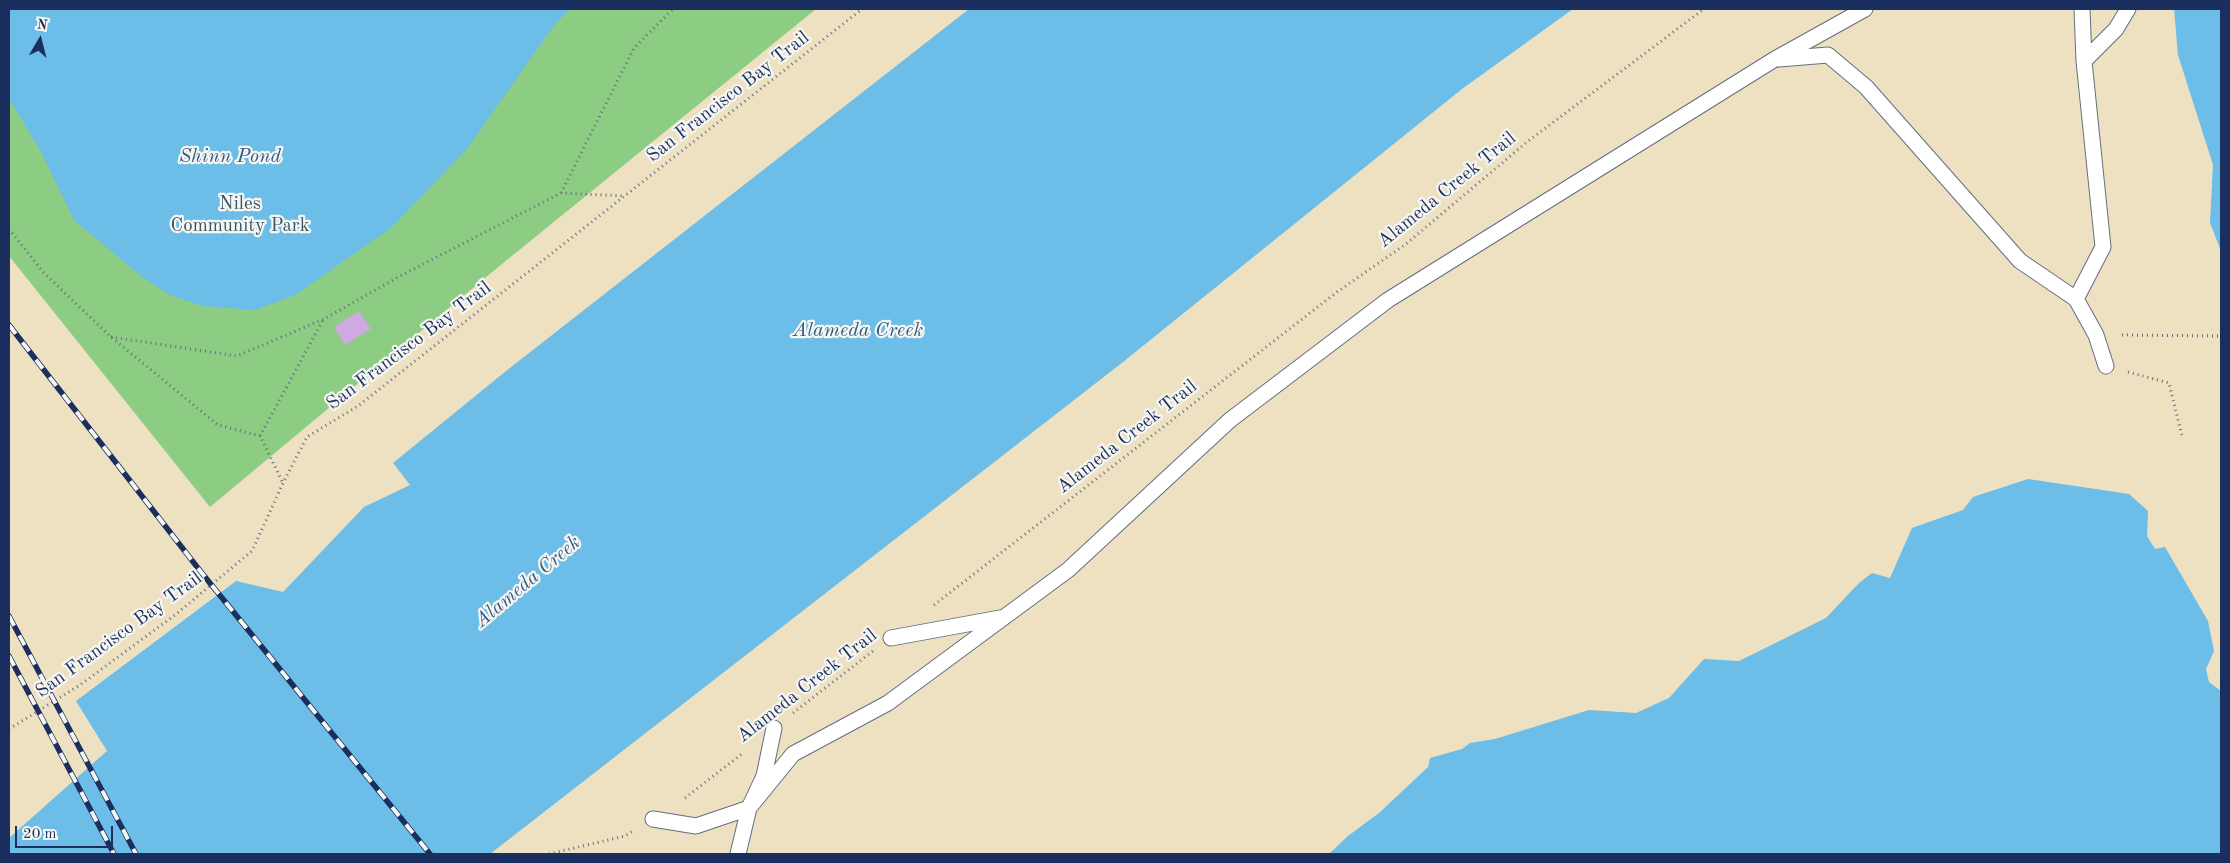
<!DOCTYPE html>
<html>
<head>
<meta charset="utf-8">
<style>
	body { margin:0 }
	#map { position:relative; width:2230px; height:863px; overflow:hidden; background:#ede1c2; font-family:"Old Standard TT",serif }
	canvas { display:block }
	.frame { position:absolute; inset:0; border:10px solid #1b2f5e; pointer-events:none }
	.north { position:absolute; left:15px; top:15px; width:50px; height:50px; -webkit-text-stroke:4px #f6f6f2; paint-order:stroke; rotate:8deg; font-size:14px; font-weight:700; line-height:20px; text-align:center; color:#1b2f5e }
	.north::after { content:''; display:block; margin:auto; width:18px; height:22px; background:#1b2f5e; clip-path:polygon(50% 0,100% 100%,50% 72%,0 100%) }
	.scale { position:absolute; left:15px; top:826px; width:98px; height:22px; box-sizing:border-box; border:2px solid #1b2f5e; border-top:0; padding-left:6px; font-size:15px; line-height:18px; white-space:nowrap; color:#1b2f5e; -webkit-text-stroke:4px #f6f6f2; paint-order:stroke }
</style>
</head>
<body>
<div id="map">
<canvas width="2230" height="863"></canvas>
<div class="frame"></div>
<div class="north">N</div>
<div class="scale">20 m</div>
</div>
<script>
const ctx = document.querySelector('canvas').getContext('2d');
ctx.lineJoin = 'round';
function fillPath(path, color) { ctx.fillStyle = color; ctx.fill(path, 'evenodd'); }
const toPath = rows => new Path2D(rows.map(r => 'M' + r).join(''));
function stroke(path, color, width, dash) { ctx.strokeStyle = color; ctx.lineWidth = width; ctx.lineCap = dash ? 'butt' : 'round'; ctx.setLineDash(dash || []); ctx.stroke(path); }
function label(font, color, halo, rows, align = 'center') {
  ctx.font = font + ' "Old Standard TT",serif'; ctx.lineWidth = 4.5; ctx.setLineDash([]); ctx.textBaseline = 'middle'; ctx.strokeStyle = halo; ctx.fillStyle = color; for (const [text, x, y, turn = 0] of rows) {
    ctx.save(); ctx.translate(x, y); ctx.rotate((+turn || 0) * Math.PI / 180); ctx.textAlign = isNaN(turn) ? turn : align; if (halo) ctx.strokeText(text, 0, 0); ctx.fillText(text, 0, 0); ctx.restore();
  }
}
fillPath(toPath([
	[9,9,816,9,486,277,210,507,9,256]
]), '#8ccc83');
fillPath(toPath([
	[9,9,570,9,555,24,466,150,391,228,295,295,255,310,202,306,168,294,141,276,74,220,39,148,9,99],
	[969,9,1573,9,1462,89,1123,362,490,854,9,854,9,838,107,751,76,701,236,581,283,592,364,507,410,485,393,463,506,371],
	[2174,9,2221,9,2221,251,2210,223,2213,165,2178,55],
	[2028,479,2129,494,2148,511,2147,536,2155,549,2165,547,2208,621,2214,651,2206,669,2209,682,2221,691,2221,854,1329,854,1348,836,1379,813,1428,767,1430,758,1462,749,1470,743,1495,739,1589,710,1636,713,1669,698,1704,659,1739,661,1826,618,1859,583,1872,573,1890,578,1912,528,1963,510,1973,497]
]), '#6cbde7');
fillPath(toPath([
	[359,311,371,329,345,345,334,327]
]), '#cfa9e2');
const service = toPath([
	[1779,59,1828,55,1866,87,2020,261,2076,299,2103,247,2084,61,2082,9],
	[2084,61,2116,29,2128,9],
	[2076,299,2096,335,2106,366],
	[891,638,1000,618],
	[653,819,696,826,749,808,764,776,774,728],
	[738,854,749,808,793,754,888,703,1068,570,1230,420,1388,300,1775,59,1865,9]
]);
stroke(service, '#646d81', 17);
stroke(toPath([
	[561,193,634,48,673,9],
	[9,229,43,272,111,337,218,425,260,436,283,483],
	[2122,335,2221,336],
	[111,337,237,356,324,319,402,275,561,193,625,196],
	[2128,372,2169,383,2182,436],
	[260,436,323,320],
	[934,605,1337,292,1406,244,1527,142,1704,9],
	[793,713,873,651],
	[9,729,80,685,175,615,252,551,283,483,307,437,358,406,862,9],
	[685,798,743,753],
	[549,854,625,836,633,831]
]), '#646d81', 3, [1, 4]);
stroke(service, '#fff', 15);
const rail = toPath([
	[9,325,201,572,430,854],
	[9,616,136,854],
	[9,656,114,854]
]);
stroke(rail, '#1b2f5e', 5.5);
stroke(rail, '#f6f6f2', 4, [11]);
label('19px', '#1b2f5e', '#f6f6f2', [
	["San Francisco Bay Trail",728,97,-38],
	["Alameda Creek Trail",1447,190,-39],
	["San Francisco Bay Trail",409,346,-37],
	["Alameda Creek Trail",1127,437,-38],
	["San Francisco Bay Trail",119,635,-36],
	["Alameda Creek Trail",807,686,-38]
]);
label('19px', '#375667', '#f6f6f2', [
	["Niles",240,204],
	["Community Park",240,226]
]);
label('italic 20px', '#335a87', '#f6f6f2', [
	["Shinn Pond",230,157],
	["Alameda Creek",858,331],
	["Alameda Creek",528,582,-40]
]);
</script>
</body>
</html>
